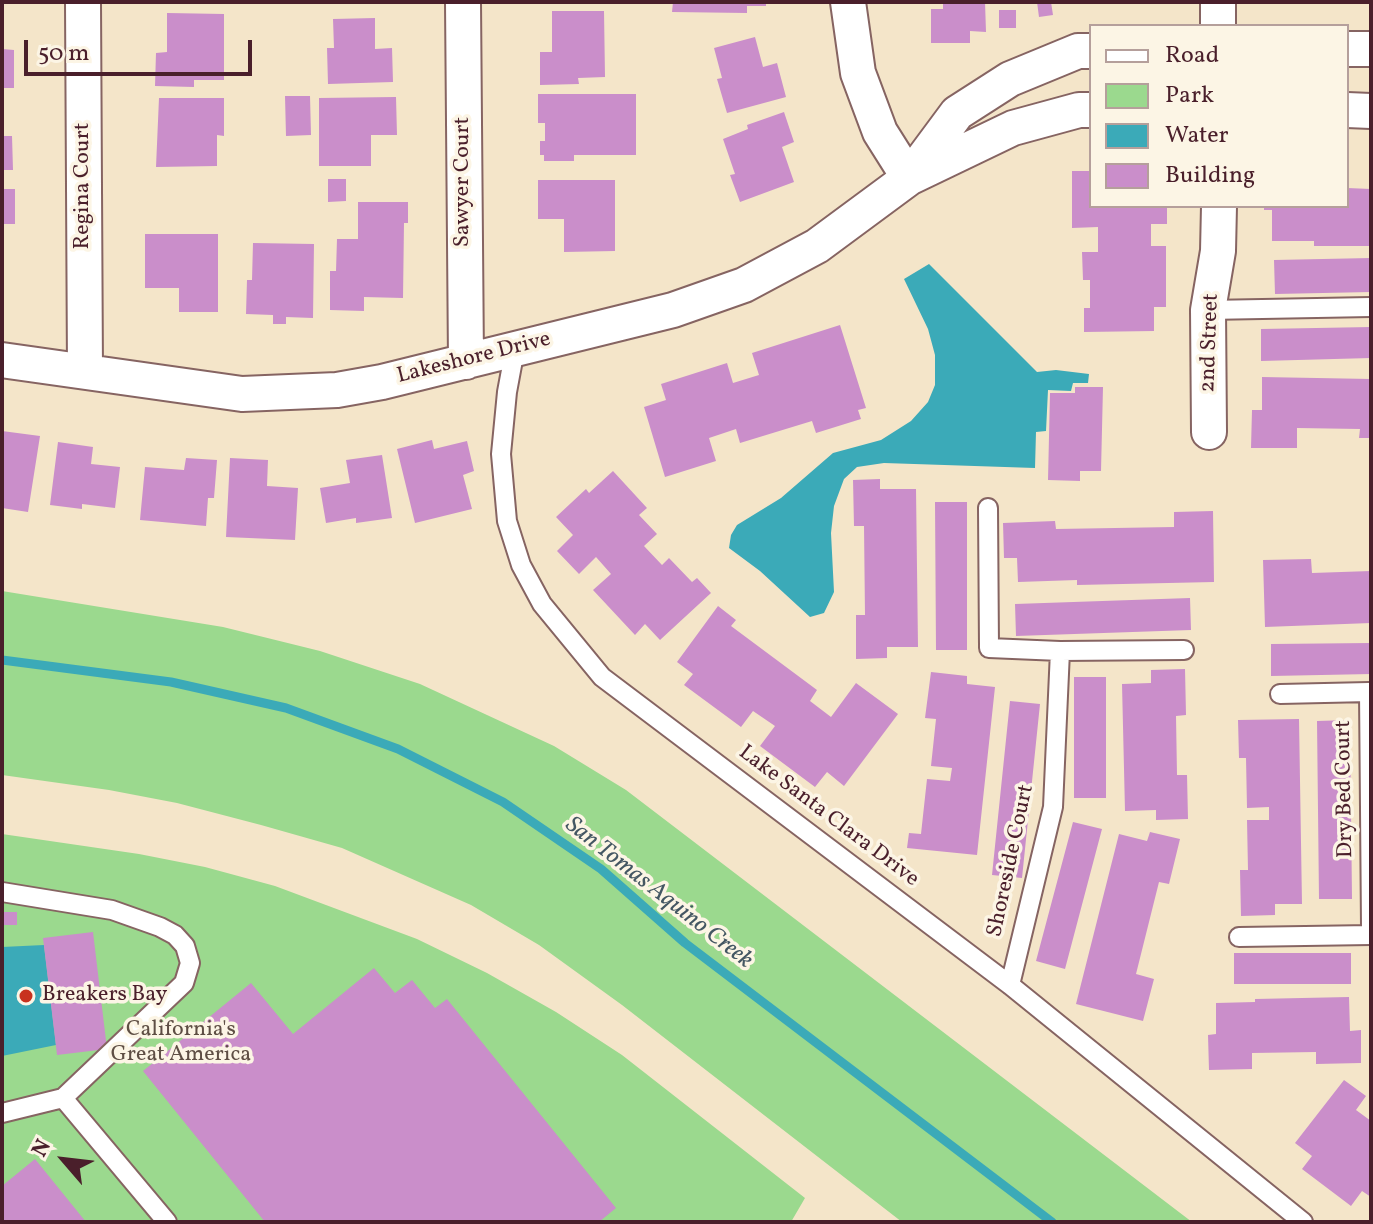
<!DOCTYPE html>
<html>
<head>
<meta charset="utf-8">
<style>
	body { margin:0 }
	#map { position:relative; width:1373px; height:1224px; overflow:hidden; background:#f4e5c9; font-family:Vollkorn,serif }
	canvas { display:block }
	.frame { position:absolute; inset:0; border:4px solid #4a1f2b; pointer-events:none }
	.legend { position:absolute; left:1089px; top:24px; width:260px; height:184px; box-sizing:border-box; background:#fcf5e5; border:2px solid #b59f9b; margin:0; padding:10px 14px; list-style:none; font-size:24px; color:#4a1f2b }
	.legend li { display:flex; align-items:center; gap:16px; height:40px }
	.legend b { width:40px; border:2px solid #b59f9b }
	.north { position:absolute; left:24px; top:1120px; width:80px; height:80px; -webkit-text-stroke:6px #fcf5e5; paint-order:stroke; rotate:298deg; font-size:22px; font-weight:700; line-height:32px; text-align:center; color:#4a1f2b }
	.north::after { content:''; display:block; margin:auto; width:28px; height:36px; background:#4a1f2b; clip-path:polygon(50% 0,100% 100%,50% 72%,0 100%) }
	.scale { position:absolute; left:24px; top:40px; width:228px; height:36px; box-sizing:border-box; border:4px solid #4a1f2b; border-top:0; padding-left:10px; font-size:24px; line-height:28px; white-space:nowrap; color:#4a1f2b; -webkit-text-stroke:6px #fcf5e5; paint-order:stroke }
</style>
</head>
<body>
<div id="map">
<canvas width="1373" height="1224"></canvas>
<div class="frame"></div>
<ul class="legend">
<li><b style="height:10px;background:#fff"></b>Road</li>
<li><b style="height:22px;background:#9bd98e"></b>Park</li>
<li><b style="height:22px;background:#3baab8"></b>Water</li>
<li><b style="height:22px;background:#ca8eca"></b>Building</li>
</ul>
<div class="north">N</div>
<div class="scale">50 m</div>
</div>
<script>
const ctx = document.querySelector('canvas').getContext('2d');
ctx.lineJoin = 'round';
function fillPath(path, color) { ctx.fillStyle = color; ctx.fill(path, 'evenodd'); }
const toPath = rows => new Path2D(rows.map(r => 'M' + r).join(''));
function stroke(path, color, width, dash) { ctx.strokeStyle = color; ctx.lineWidth = width; ctx.lineCap = dash ? 'butt' : 'round'; ctx.setLineDash(dash || []); ctx.stroke(path); }
function label(font, color, halo, rows, align = 'center') {
  ctx.font = font + ' Vollkorn,serif'; ctx.lineWidth = 7; ctx.setLineDash([]); ctx.textBaseline = 'middle'; ctx.strokeStyle = halo; ctx.fillStyle = color; for (const [text, x, y, turn = 0] of rows) {
    ctx.save(); ctx.translate(x, y); ctx.rotate((+turn || 0) * Math.PI / 180); ctx.textAlign = isNaN(turn) ? turn : align; if (halo) ctx.strokeText(text, 0, 0); ctx.fillText(text, 0, 0); ctx.restore();
  }
}
fillPath(toPath([
	[2,591,223,627,320,651,420,684,554,746,626,790,1192,1222,902,1222,622,1005,539,945,471,905,342,848,261,825,177,803,109,790,2,775],
	[2,834,139,854,205,867,275,886,417,939,487,973,556,1012,622,1055,805,1198,791,1222,2,1222]
]), '#9bd98e');
fillPath(toPath([
	[929,264,1037,372,1056,370,1089,374,1088,383,1073,383,1071,391,1048,390,1046,431,1036,432,1035,468,884,463,857,467,844,479,834,506,831,533,834,592,824,613,810,617,760,571,729,548,731,535,737,525,781,498,833,453,881,440,911,421,928,402,935,385,935,355,928,329,904,279],
	[44,945,56,1045,2,1056,2,947]
]), '#3baab8');
stroke(toPath([
	[2,660,171,682,286,708,398,749,503,802,601,869,685,943,1052,1222]
]), '#3baab8', 9);
fillPath(toPath([
	[673,2,766,2,766,6,747,6,747,13,672,12],
	[943,2,985,2,986,32,970,31,970,43,931,43,931,9,943,9],
	[1037,2,1051,2,1053,15,1039,17],
	[999,10,1016,10,1016,28,999,28],
	[552,11,604,11,605,77,578,78,579,84,540,85,540,52,552,52],
	[167,13,224,14,224,80,194,80,194,87,155,86,156,53,167,52],
	[375,18,375,49,392,48,393,82,328,84,327,48,334,48,333,19],
	[755,37,763,67,777,63,786,97,727,113,717,79,722,78,714,48],
	[2,49,14,50,14,88,2,88],
	[538,94,636,94,636,155,574,155,574,161,544,161,544,155,540,155,540,141,545,141,545,123,538,123],
	[285,96,310,96,311,135,286,136],
	[396,97,397,135,371,135,371,166,319,166,319,98],
	[159,98,224,98,224,136,217,135,217,166,156,167],
	[784,112,794,142,782,147,794,182,740,202,730,175,735,174,723,139,748,129,747,125],
	[2,136,12,136,13,170,2,170],
	[1072,171,1091,171,1091,206,1167,206,1167,224,1151,224,1151,246,1166,246,1166,307,1154,307,1154,331,1084,332,1084,308,1090,308,1090,280,1083,280,1082,252,1098,252,1098,227,1072,228],
	[328,179,346,179,346,201,328,202],
	[538,180,615,180,615,251,564,252,564,219,538,219],
	[1347,188,1371,189,1371,246,1314,246,1314,241,1272,241,1272,210,1264,210,1264,206,1347,206],
	[2,189,15,189,15,224,2,224],
	[358,202,408,202,408,223,404,223,403,298,364,297,364,311,330,310,330,271,336,271,337,239,358,239],
	[145,234,218,234,218,312,179,312,179,288,145,288],
	[253,243,314,244,313,318,286,317,286,324,273,324,273,315,246,314,247,280,252,280],
	[1371,258,1371,292,1275,294,1274,260],
	[840,325,866,408,858,410,861,419,816,433,812,421,740,443,736,429,709,438,716,461,665,477,644,407,666,400,661,384,727,363,733,383,759,375,752,353],
	[1371,327,1371,358,1261,361,1261,329],
	[1262,377,1371,379,1371,438,1359,438,1360,429,1297,428,1297,448,1251,448,1252,410,1262,410],
	[1075,387,1103,387,1101,471,1080,471,1080,481,1048,480,1050,393,1075,393],
	[2,431,40,436,28,512,2,508],
	[432,440,434,449,467,441,474,471,463,475,472,509,415,523,397,449],
	[58,442,93,447,91,464,120,467,115,508,82,504,82,509,50,505],
	[382,455,392,518,356,523,356,518,326,523,320,488,350,483,346,460],
	[186,458,217,460,214,498,208,498,206,526,140,520,145,467,184,470],
	[230,458,268,460,267,486,298,488,295,540,226,537],
	[613,471,647,508,639,515,657,534,644,546,662,565,669,558,692,582,697,578,711,593,660,640,645,624,635,635,593,590,611,574,596,557,579,574,557,551,573,535,556,517,586,489,589,493],
	[880,479,880,489,916,489,918,647,887,647,887,658,856,659,856,615,865,615,864,526,854,526,853,480],
	[935,502,967,502,967,650,936,650],
	[1213,511,1214,582,1077,585,1077,580,1018,582,1017,558,1004,558,1003,523,1055,521,1056,529,1174,527,1174,512],
	[1311,559,1312,573,1371,571,1371,623,1265,627,1263,560],
	[1190,598,1191,630,1016,636,1015,604],
	[718,606,736,620,731,626,817,690,810,701,831,717,856,683,898,714,844,786,827,772,815,787,760,746,775,726,753,711,741,727,684,685,693,674,677,662],
	[1371,643,1371,674,1271,676,1271,644],
	[1185,669,1186,715,1176,716,1177,775,1187,775,1188,819,1156,820,1156,810,1125,811,1122,684,1151,683,1151,670],
	[931,672,967,676,967,684,995,687,977,855,907,848,909,833,921,834,927,779,950,781,952,768,931,766,936,719,925,718],
	[1074,677,1106,677,1106,798,1074,798],
	[1010,701,1040,704,1022,878,992,875],
	[1299,719,1302,904,1275,904,1275,915,1241,916,1240,870,1248,870,1247,820,1269,820,1269,807,1247,808,1246,758,1239,758,1238,720],
	[1350,720,1352,899,1319,899,1317,721],
	[1073,822,1102,829,1065,969,1036,961],
	[1150,832,1180,839,1169,884,1159,882,1136,974,1154,979,1143,1021,1076,1004,1119,834,1147,841],
	[3,912,17,912,17,925,3,925],
	[93,932,107,1049,57,1055,43,938],
	[1234,953,1351,953,1351,984,1234,984],
	[374,968,395,993,412,980,435,1008,447,999,616,1208,599,1222,265,1222,143,1071,251,983,293,1034],
	[1349,997,1350,1031,1361,1030,1361,1063,1316,1064,1316,1052,1252,1053,1252,1069,1209,1070,1208,1035,1216,1034,1216,1003,1255,1002,1255,999],
	[1344,1080,1366,1096,1356,1110,1371,1121,1371,1197,1362,1191,1351,1206,1302,1169,1312,1156,1295,1143],
	[35,1159,86,1222,2,1222,2,1186]
]), '#ca8eca');
const service = toPath([
	[1208,310,1371,307],
	[515,349,507,392,501,454,507,521,521,565,542,604,602,677,1010,985,1303,1222],
	[988,508,989,648,1060,651,1184,650],
	[1280,694,1369,692,1371,927],
	[2,892,112,910,160,927,175,935,185,946,190,963,184,983,63,1098],
	[1239,937,1371,935],
	[1010,985,1053,807,1060,651],
	[2,1113,63,1098,167,1222]
]);
const minor = toPath([
	[83,2,85,371],
	[463,2,466,362],
	[848,2,858,73,880,132,909,178],
	[1218,2,1218,26],
	[1347,49,1371,49],
	[1347,110,1371,111],
	[911,175,957,113,1010,79,1078,51,1091,51],
	[2,360,242,394,337,390,382,382,673,310,744,285,817,246,909,178,1013,128,1079,110,1091,110],
	[1209,432,1208,310,1218,251,1219,206]
]);
stroke(service, '#866462', 22);
stroke(minor, '#866462', 38);
stroke(service, '#fff', 18);
stroke(minor, '#fff', 34);
for (const [x, y, r, color] of [
	[26,996,8,"#c8321e"]
]) { const dot = new Path2D(); dot.arc(x, y, r, 0, 2 * Math.PI); ctx.fillStyle = color; ctx.fill(dot); stroke(dot, '#fcf5e5', 3); }
label('22px', '#4a1f2b', '#fcf5e5', [
	["Sawyer Court",464,182,-90],
	["Regina Court",84,186,-90],
	["2nd Street",1211,343,-88],
	["Lakeshore Drive",474,359,-14],
	["Dry Bed Court",1346,789,-91],
	["Lake Santa Clara Drive",828,817,37],
	["Shoreside Court",1012,861,-78]
]);
label('22px', '#4a1f2b', '#fcf5e5', [
	["Breakers Bay",42,996]
], 'left');
label('22px', '#5e4e44', '#fcf5e5', [
	["California's",181,1031],
	["Great America",181,1056]
]);
label('italic 24px', '#445763', '#fcf5e5', [
	["San Tomas Aquino Creek",658,894,38]
]);
</script>
</body>
</html>
